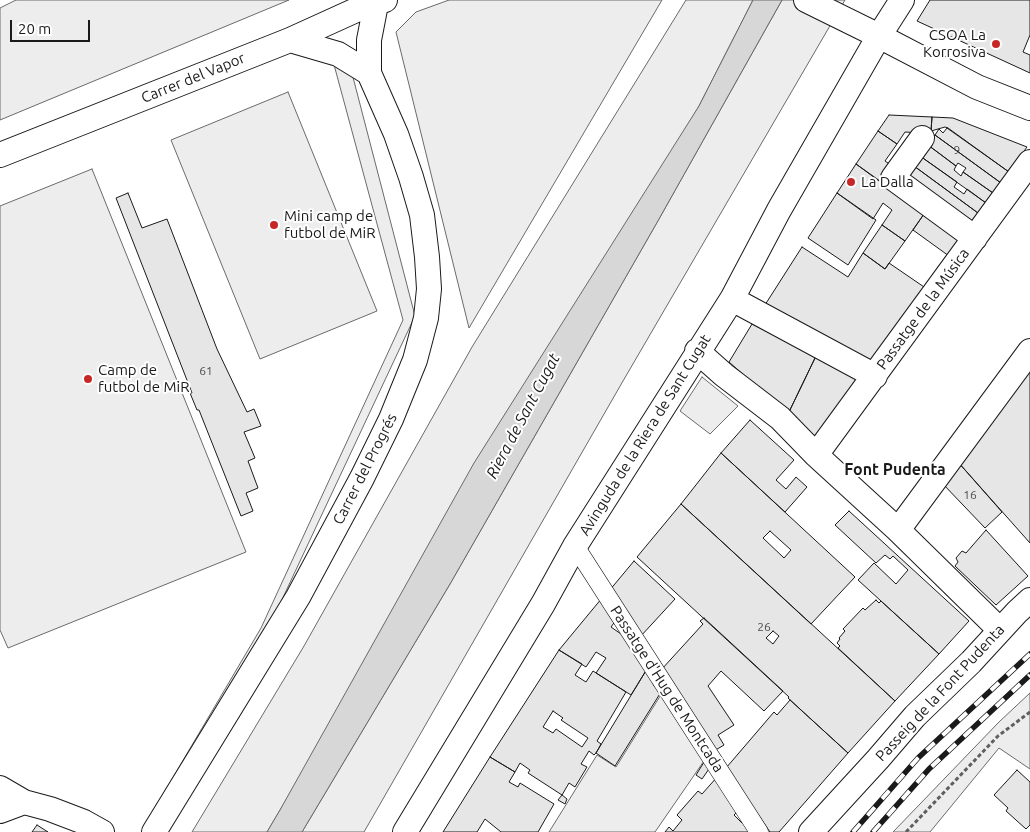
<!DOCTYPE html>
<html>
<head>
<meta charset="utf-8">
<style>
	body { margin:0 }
	#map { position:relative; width:1030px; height:832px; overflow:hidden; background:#fff; font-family:Ubuntu,sans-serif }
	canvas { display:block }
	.scale { position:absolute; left:10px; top:20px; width:80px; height:22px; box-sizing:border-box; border:2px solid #1a1a1a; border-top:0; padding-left:6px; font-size:15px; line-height:18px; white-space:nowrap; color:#1a1a1a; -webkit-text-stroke:4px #fff; paint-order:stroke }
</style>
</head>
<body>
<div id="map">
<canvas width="1030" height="832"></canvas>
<div class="scale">20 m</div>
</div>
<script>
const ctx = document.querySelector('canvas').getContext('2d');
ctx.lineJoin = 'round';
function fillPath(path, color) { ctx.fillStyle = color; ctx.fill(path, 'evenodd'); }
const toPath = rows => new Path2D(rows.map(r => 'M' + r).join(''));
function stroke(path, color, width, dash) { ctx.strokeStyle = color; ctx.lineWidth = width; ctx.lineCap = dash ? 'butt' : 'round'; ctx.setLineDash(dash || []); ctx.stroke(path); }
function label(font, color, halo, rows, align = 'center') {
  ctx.font = font + ' Ubuntu,sans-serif'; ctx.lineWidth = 4; ctx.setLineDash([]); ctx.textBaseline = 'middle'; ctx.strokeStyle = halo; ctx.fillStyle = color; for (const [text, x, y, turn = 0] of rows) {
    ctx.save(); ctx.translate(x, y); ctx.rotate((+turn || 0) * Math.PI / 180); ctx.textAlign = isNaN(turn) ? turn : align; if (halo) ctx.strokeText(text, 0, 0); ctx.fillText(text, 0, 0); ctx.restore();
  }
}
const built = toPath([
	[16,0,289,0,0,120,0,8,16,0],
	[449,0,662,0,469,328,396,32,416,12,449,0],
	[686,0,753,0,699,106,267,832,192,832,304,646,472,347,686,0],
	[782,0,845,0,623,381,364,832,302,832,450,584,659,219,782,0],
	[348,58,415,316,271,623,174,794,165,791,261,628,403,320,333,61,348,58],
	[288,92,377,311,260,359,171,140,288,92],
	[92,169,246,552,8,648,0,630,0,206,92,169],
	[702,377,738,406,710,434,680,411,702,377],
	[662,693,706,758,655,832,549,832,597,755,616,767,662,693],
	[1030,693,1030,769,999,748,930,832,893,832,999,722,1030,693]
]);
fillPath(built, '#ededed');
stroke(built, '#6a6a6a', 1);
const water = toPath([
	[753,0,782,0,659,219,450,584,302,832,267,832,280,810,474,463,699,106,753,0]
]);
fillPath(water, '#d7d7d7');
stroke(water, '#6a6a6a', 1);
const building = toPath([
	[930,0,1030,0,1030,35,1023,52,1030,55,1030,73,917,21,930,0],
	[889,115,932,117,931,131,923,133,905,132,897,144,878,131,889,115],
	[932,117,953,118,1027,147,1009,172,948,128,945,127,931,131,932,117],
	[947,128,1009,172,1001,183,935,135,939,129,943,133,947,128],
	[878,131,897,144,885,161,891,165,880,181,856,164,878,131],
	[935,135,1001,183,993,193,963,172,966,168,958,163,956,166,928,145,935,135],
	[928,145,956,166,954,170,961,176,963,172,993,193,986,203,920,156,928,145],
	[920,156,957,182,954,187,964,194,967,189,986,203,978,213,914,166,920,156],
	[856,164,924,214,905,241,882,225,892,210,883,203,873,219,837,193,856,164],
	[914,166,978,213,970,224,907,174,914,166],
	[128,193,142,228,167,219,217,349,247,412,254,409,261,426,244,432,255,458,248,461,258,488,246,493,253,511,241,516,199,410,197,410,190,393,192,393,116,198,128,193],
	[837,193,876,220,848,265,808,238,837,193],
	[924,214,961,241,949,256,913,230,924,214],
	[882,225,905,241,885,269,863,253,882,225],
	[802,247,848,277,863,253,885,269,889,263,927,289,874,363,763,308,802,247],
	[752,324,816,356,788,414,729,362,752,324],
	[816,356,863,379,820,442,788,414,816,356],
	[1030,364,1030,543,958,462,1030,364],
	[750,420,794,460,776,480,786,489,796,477,807,487,785,512,721,453,750,420],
	[721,453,855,577,811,624,681,504,721,453],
	[770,531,791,550,784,558,763,538,770,531],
	[958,462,1002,512,985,528,942,483,958,462],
	[681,504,895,701,848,753,788,698,789,697,637,557,681,504],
	[773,631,779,636,773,644,766,638,773,631],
	[849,511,969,621,939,654,858,580,874,563,896,584,908,570,893,556,890,559,885,555,876,563,835,525,849,511],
	[986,530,1028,576,996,605,955,566,958,562,956,558,962,551,966,553,986,530],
	[634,561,675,599,640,637,609,591,634,561],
	[602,598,616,620,611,627,621,634,623,631,647,669,631,695,596,673,606,658,596,652,586,667,559,650,602,598],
	[876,600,879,603,881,601,939,654,895,701,838,648,840,646,837,643,840,639,839,638,845,631,843,629,863,608,865,610,876,600],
	[704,618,783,691,764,711,721,671,708,686,734,725,718,735,724,745,714,751,661,670,703,624,700,621,704,618],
	[559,650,582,664,575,675,586,682,593,671,626,692,597,741,601,744,596,753,594,755,589,751,581,764,587,767,575,787,569,783,562,795,528,773,530,770,520,763,515,772,490,757,559,650],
	[553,711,563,718,561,720,588,738,582,747,556,729,553,733,543,727,553,711],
	[647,669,654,686,661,692,615,766,596,753,647,669],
	[790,700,848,753,779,832,770,832,726,768,774,712,777,715,790,700],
	[490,757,515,772,509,782,518,787,520,783,554,804,538,832,501,832,485,819,477,832,443,832,490,757],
	[706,759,711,766,702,779,696,775,706,759],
	[1017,770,1030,782,1030,825,1026,829,1006,811,1008,808,994,795,1017,770],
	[718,776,740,809,734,815,742,823,746,818,755,832,665,832,669,827,673,831,682,820,677,815,698,791,702,794,718,776],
	[562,795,567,799,565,804,558,800,562,795],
	[37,825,48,832,32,832,37,825]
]);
fillPath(building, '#e6e6e6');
stroke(building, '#1a1a1a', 1);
const pedestrian = toPath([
	[575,546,759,832]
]);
const minor = toPath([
	[806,0,879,36,977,87,1030,108],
	[290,40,338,54,369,73],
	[922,138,893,178,975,238],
	[0,155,290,40,354,11,385,0],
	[732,299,875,376],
	[697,351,724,375,780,418,816,455,898,530,1000,630],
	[816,455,1030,162],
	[898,530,1030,351],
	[0,788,24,802,50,809,84,822,102,832],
	[0,811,24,802],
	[154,832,298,597,362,478,391,419,415,360,426,318,429,289,427,257,422,215,411,177,396,134,369,73,369,40,376,4],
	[405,832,543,604,575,546,732,299,779,210,879,36,902,0],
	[811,832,878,759,915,716,971,662,1017,612,1030,600]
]);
stroke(pedestrian, '#1a1a1a', 19);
stroke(minor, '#1a1a1a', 26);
stroke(toPath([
	[906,832,998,736,1030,712]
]), '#5f5f5f', 3, [4, 2.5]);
stroke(pedestrian, '#fff', 18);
stroke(minor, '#fff', 24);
const rail = toPath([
	[853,832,918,758,1030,654],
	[873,832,929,769,1030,675]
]);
stroke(rail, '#1a1a1a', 5.5);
stroke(rail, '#fff', 4, [11]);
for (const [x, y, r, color] of [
	[996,44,5,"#c62828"],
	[851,182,5,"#c62828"],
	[274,225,5,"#c62828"],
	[88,379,5,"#c62828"]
]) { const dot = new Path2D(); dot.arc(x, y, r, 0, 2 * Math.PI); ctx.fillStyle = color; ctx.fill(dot); stroke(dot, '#fff', 2); }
label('12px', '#4d4d4d', null, [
	["9",957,150],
	["61",206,371],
	["16",970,495],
	["26",764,627]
]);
label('15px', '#1a1a1a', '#fff', [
	["CSOA La",986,35,"right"],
	["Korrosiva",986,52,"right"],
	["La Dalla",861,182],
	["Mini camp de",284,216],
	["futbol de MiR",284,233],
	["Camp de",98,370],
	["futbol de MiR",98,387]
], 'left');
label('15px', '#1a1a1a', '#fff', [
	["Carrer del Vapor",193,78,-22],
	["Passatge de la Música",923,309,-54],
	["Avinguda de la Riera de Sant Cugat",645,435,-58],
	["Carrer del Progrés",365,469,-63],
	["Passatge d'Hug de Montcada",667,689,57],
	["Passeig de la Font Pudenta",940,693,-47]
]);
label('italic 16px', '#1a1a1a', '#fff', [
	["Riera de Sant Cugat",523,416,-62]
]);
label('bold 16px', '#1a1a1a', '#fff', [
	["Font Pudenta",895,470]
]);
</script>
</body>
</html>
